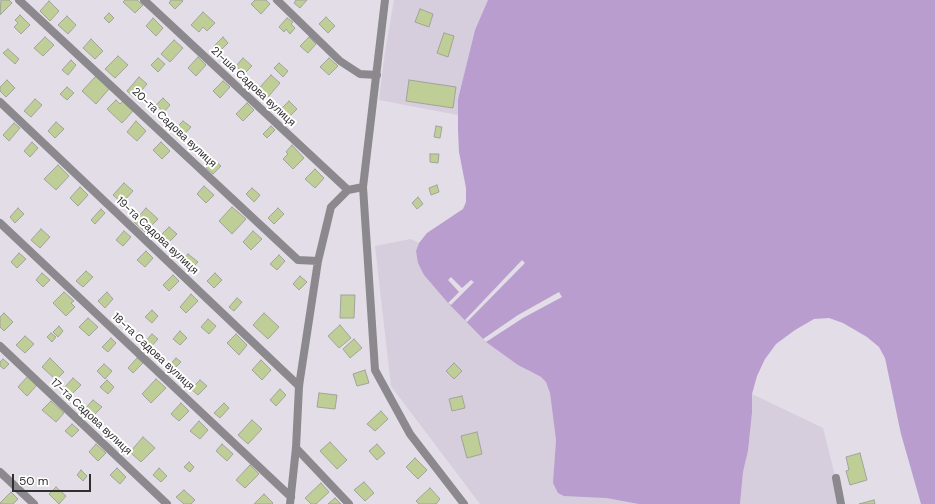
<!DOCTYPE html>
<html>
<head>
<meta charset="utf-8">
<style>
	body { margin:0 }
	#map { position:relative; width:935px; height:504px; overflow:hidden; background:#e2dde7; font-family:"DM Sans",sans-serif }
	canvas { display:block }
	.scale { position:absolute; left:12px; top:474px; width:79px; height:18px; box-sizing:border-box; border:2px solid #2f2e31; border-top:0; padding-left:5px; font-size:12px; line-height:14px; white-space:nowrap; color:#2f2e31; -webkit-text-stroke:3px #fff; paint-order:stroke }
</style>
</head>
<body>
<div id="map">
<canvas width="935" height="504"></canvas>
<div class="scale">50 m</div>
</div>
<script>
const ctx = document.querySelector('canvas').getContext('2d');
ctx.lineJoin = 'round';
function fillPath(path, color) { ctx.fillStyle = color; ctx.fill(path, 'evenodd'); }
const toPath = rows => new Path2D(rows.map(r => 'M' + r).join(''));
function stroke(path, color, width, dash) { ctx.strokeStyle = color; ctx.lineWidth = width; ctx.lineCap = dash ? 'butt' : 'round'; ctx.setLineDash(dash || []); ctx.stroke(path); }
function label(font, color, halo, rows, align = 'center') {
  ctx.font = font + ' "DM Sans",sans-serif'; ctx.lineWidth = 4; ctx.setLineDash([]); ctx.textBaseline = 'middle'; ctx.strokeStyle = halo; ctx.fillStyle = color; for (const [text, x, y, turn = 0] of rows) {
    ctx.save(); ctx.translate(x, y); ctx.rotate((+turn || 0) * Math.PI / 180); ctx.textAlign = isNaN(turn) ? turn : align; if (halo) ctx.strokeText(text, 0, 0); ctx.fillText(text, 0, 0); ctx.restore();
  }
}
fillPath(toPath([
	[394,0,488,0,475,30,458,99,458,115,379,100,385,52],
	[411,239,419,243,416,251,424,275,448,303,486,342,530,372,541,377,546,382,550,393,556,440,554,470,606,498,639,504,480,504,391,386,375,246],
	[752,394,823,428,842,504,740,504,743,472,748,451,752,413]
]), '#d6cddd');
fillPath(toPath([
	[488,0,935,0,935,504,921,504,901,434,885,358,879,347,867,337,843,323,829,318,814,319,795,330,776,344,765,359,757,376,752,394,752,413,748,451,743,472,740,504,639,504,606,498,564,496,558,493,553,483,556,440,550,393,546,382,541,377,518,365,486,342,448,303,424,275,418,263,416,251,419,243,427,233,463,209,466,202,466,188,459,152,458,130,458,99,475,30]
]), '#b99dce');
fillPath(toPath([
	[522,260,525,263,467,322,465,320],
	[451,277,462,288,471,280,474,282,451,305,448,303,459,292,448,280],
	[559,292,562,297,523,318,486,342,483,339,518,315]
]), '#e2dde7');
const building = toPath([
	[1,0,9,0,12,3,0,15,1,0],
	[125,0,137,0,143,5,135,13,123,2,125,0],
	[171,0,182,0,183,1,175,9,169,3,171,0],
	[255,0,266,0,270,4,261,14,251,4,255,0],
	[296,0,307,0,300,8,294,3,296,0],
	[49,1,59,11,50,21,40,11,49,1],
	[420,9,433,14,429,27,415,22,420,9],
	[203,12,215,23,207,31,203,27,199,32,191,25,203,12],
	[109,13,114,18,109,23,104,18,109,13],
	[20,15,30,25,21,34,14,27,18,23,15,20,20,15],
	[67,16,76,25,68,34,58,25,67,16],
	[326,17,335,26,328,33,319,24,326,17],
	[153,18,163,28,156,36,146,26,153,18],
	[287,18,293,22,291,24,295,28,290,34,286,29,284,32,279,27,287,18],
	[444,33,454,36,448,57,437,53,444,33],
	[45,37,54,45,43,56,34,48,45,37],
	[223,37,228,43,219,52,213,47,223,37],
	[309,37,316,44,308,53,300,46,309,37],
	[91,39,103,51,95,59,83,48,91,39],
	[174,40,183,48,170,62,161,54,174,40],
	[8,49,19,59,15,64,3,53,8,49],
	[118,56,128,65,115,78,105,69,118,56],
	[198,57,206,65,196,76,188,68,198,57],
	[158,58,165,64,158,72,151,65,158,58],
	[243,58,252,66,244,74,236,66,243,58],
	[329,58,338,66,329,75,320,67,329,58],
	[71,60,76,65,68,75,62,70,71,60],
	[279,63,288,71,283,77,274,68,279,63],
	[271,75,280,83,268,97,259,88,271,75],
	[96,76,109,89,96,104,82,91,96,76],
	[139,77,147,84,135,98,127,91,139,77],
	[7,80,15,88,6,97,0,91,0,87,7,80],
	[409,80,456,87,453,108,406,101,409,80],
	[223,81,230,87,220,98,213,91,223,81],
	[67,87,74,93,67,100,60,94,67,87],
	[163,98,170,105,164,112,156,105,163,98],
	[35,99,42,105,31,117,24,111,35,99],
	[116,100,120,104,123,101,133,111,122,123,107,109,116,100],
	[289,101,297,109,289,117,281,109,289,101],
	[247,103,254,110,243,121,236,114,247,103],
	[136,121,146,131,137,141,127,132,136,121],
	[183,121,191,127,181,138,173,131,183,121],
	[56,122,64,129,55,138,48,131,56,122],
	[14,123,20,128,9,141,3,135,14,123],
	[271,126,275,130,267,138,263,134,271,126],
	[436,126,442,127,440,138,434,137,436,126],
	[32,142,38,148,30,157,24,151,32,142],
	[161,142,170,151,162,159,153,150,161,142],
	[292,145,304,158,293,169,283,159,288,154,286,152,292,145],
	[430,154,439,154,438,163,430,162,430,154],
	[214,160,221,166,213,174,206,168,214,160],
	[58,165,69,176,56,190,44,179,58,165],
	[315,169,324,178,315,188,305,179,315,169],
	[124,183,133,191,122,203,113,195,124,183],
	[437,185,439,192,431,195,429,188,437,185],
	[204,186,214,195,206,203,197,194,204,186],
	[80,187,88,195,78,206,70,198,80,187],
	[252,188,260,195,254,202,246,194,252,188],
	[418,197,423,204,417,209,412,203,418,197],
	[232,207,246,219,232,234,219,221,232,207],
	[18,208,24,214,15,223,10,217,18,208],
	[146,208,158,219,145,232,134,222,146,208],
	[278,208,284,214,274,224,268,218,278,208],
	[101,209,105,213,95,224,91,220,101,209],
	[169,227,177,234,167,244,159,237,169,227],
	[41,229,50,237,40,248,31,240,41,229],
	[124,231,131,237,123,246,116,240,124,231],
	[253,231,262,239,251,250,243,242,253,231],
	[146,251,153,258,145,267,137,260,146,251],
	[19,253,26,259,17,268,11,262,19,253],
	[188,254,198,262,191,269,182,261,188,254],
	[279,255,285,261,277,270,270,264,279,255],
	[86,271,93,277,83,287,76,281,86,271],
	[42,273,50,280,43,287,36,280,42,273],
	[215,273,222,280,214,288,207,281,215,273],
	[173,275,179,281,169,291,163,285,173,275],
	[300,276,307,282,299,290,293,284,300,276],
	[64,292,74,301,71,303,75,307,66,316,53,303,64,292],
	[107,292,113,299,105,308,98,301,107,292],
	[191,294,198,301,186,313,180,307,191,294],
	[341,295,355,295,354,318,340,318,341,295],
	[237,298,242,302,234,311,229,307,237,298],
	[152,310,158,316,152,323,145,317,152,310],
	[4,313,13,322,4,331,0,327,0,317,4,313],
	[264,313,279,327,268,339,253,325,264,313],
	[88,318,98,327,89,336,79,327,88,318],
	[208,319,216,326,209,334,201,327,208,319],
	[340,325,351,338,339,348,328,336,340,325],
	[59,326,63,331,58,337,53,332,59,326],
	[180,331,187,338,180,345,173,339,180,331],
	[51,333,56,337,52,342,47,337,51,333],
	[152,334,158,339,148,350,142,345,152,334],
	[236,334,247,345,239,355,227,343,236,334],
	[25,336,34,344,25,353,16,345,25,336],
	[111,338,116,343,108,352,102,347,111,338],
	[354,339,362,348,350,358,343,349,354,339],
	[50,358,64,372,56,380,42,367,50,358],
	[137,358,143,363,133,373,128,368,137,358],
	[176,358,181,362,172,371,168,367,176,358],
	[3,359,9,364,4,369,0,366,0,362,3,359],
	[261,360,271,370,262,380,252,370,261,360],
	[454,363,462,371,454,379,446,371,454,363],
	[104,364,112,371,105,379,97,371,104,364],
	[365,370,369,383,357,386,353,374,365,370],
	[28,376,37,385,27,396,18,387,28,376],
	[73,378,81,385,72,394,65,387,73,378],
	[156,379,166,388,151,403,142,394,156,379],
	[107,380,114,387,108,394,100,387,107,380],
	[200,380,207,386,198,395,191,389,200,380],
	[280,389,286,395,276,406,270,400,280,389],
	[319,393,337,395,335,409,317,407,319,393],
	[462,396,465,408,452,411,449,399,462,396],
	[93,400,102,407,92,417,84,410,93,400],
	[51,401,64,413,56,422,42,410,51,401],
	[181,403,189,411,179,421,171,414,181,403],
	[224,403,229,408,220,418,214,413,224,403],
	[381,411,388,419,375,431,367,424,381,411],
	[252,420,262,429,248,444,238,435,252,420],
	[199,421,208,430,200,439,190,431,199,421],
	[72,424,79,430,72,437,65,431,72,424],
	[477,432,482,454,467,458,461,436,477,432],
	[143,437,155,448,141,462,130,452,143,437],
	[330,442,347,460,337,469,320,451,330,442],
	[96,444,106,453,98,461,89,452,96,444],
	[222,444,233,454,227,461,216,451,222,444],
	[377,444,385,453,377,460,369,451,377,444],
	[860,453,867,480,850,485,846,471,849,470,846,457,860,453],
	[415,458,427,470,418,479,406,467,415,458],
	[189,462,194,467,190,472,184,467,189,462],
	[250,465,259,474,245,488,236,480,250,465],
	[117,468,126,477,120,484,110,475,117,468],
	[159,468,167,476,161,482,153,475,159,468],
	[81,470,87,476,83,481,77,475,81,470],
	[364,482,374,493,365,501,354,490,364,482],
	[321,483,329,492,316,504,311,504,305,498,321,483],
	[56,487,66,496,59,504,49,494,56,487],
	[430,488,440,499,436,504,419,504,416,501,430,488],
	[184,490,195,500,191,504,184,504,176,497,184,490],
	[11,492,18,499,13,504,2,504,0,503,11,492],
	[264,494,273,503,272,504,254,504,264,494],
	[335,498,341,504,328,504,335,498],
	[874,500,875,504,859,504,874,500]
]);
fillPath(building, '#bfcd96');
stroke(building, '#a1a49a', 1);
stroke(toPath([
	[19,0,298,260,318,261],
	[144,0,348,190],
	[277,0,340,61,360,74,377,75],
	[385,0,363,187,375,370,410,434,464,504],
	[0,102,299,386],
	[0,223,291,497],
	[0,346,167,504],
	[296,448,349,504],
	[0,472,34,504],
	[836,478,841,504],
	[290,504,296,448,299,386,318,261,331,207,348,190,363,187]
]), '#8b898d', 8);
label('11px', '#2f2e31', '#fff', [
	["21-ша Садова вулиця",253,87,43],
	["20-та Садова вулиця",174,128,43],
	["19-та Садова вулиця",157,236,43],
	["18-та Садова вулиця",153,352,43],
	["17-та Садова вулиця",91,417,43]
]);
</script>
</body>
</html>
